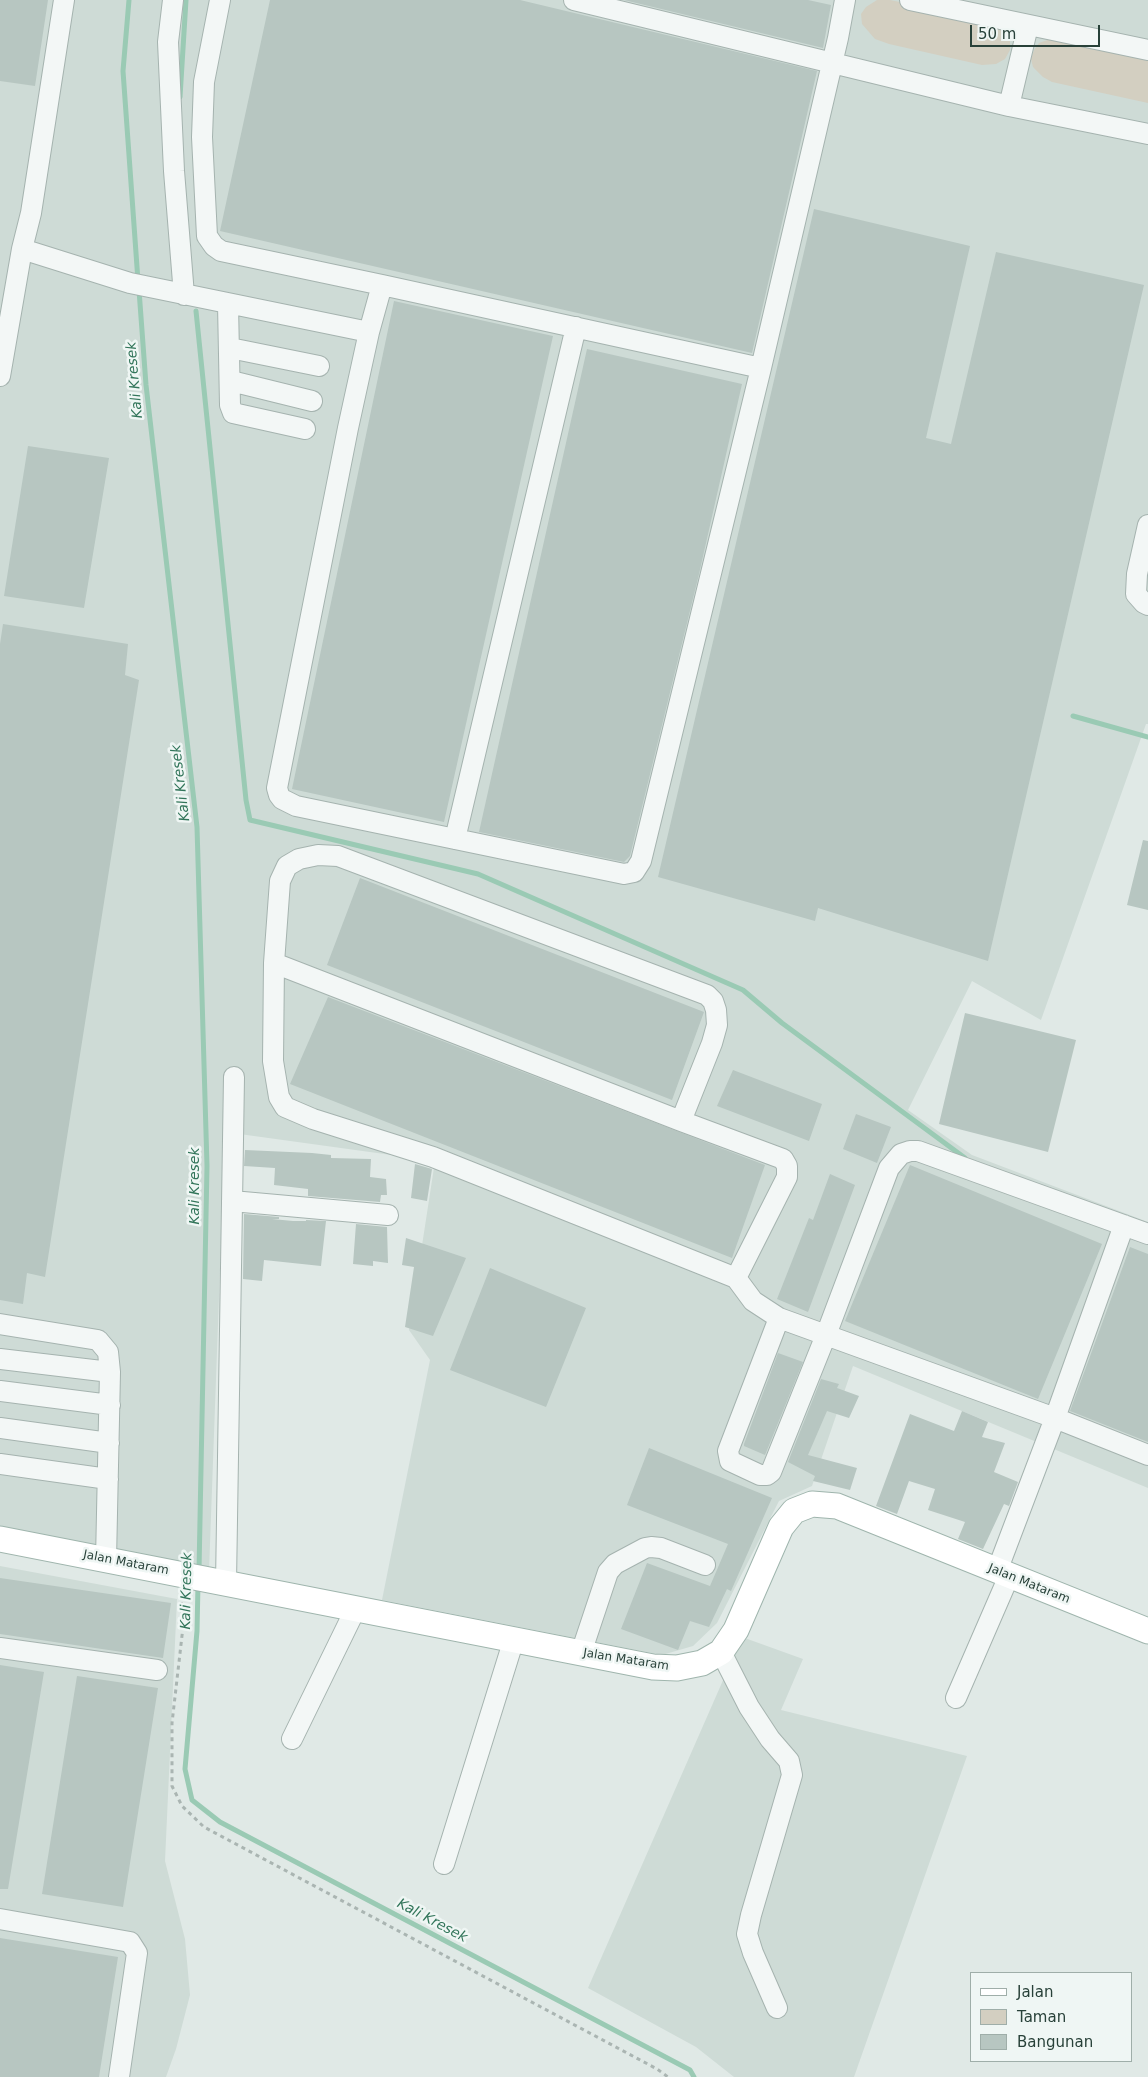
<!DOCTYPE html>
<html>
<head>
<meta charset="utf-8">
<style>
	body { margin:0 }
	#map { position:relative; width:1148px; height:2077px; overflow:hidden; background:#e0e9e6; font-family:"DejaVu Sans",sans-serif }
	canvas { display:block }
	.legend { position:absolute; left:970px; top:1972px; width:162px; height:90px; box-sizing:border-box; background:#eff6f4; border:1px solid #9faea9; margin:0; padding:6px 9px; list-style:none; font-size:15px; color:#284139 }
	.legend li { display:flex; align-items:center; gap:10px; height:25px }
	.legend b { width:25px; border:1px solid #9faea9 }
	.scale { position:absolute; left:970px; top:25px; width:130px; height:22px; box-sizing:border-box; border:2px solid #284139; border-top:0; padding-left:6px; font-size:15px; line-height:18px; white-space:nowrap; color:#284139; -webkit-text-stroke:4px #eff6f4; paint-order:stroke }
</style>
</head>
<body>
<div id="map">
<canvas width="1148" height="2077"></canvas>
<ul class="legend">
<li><b style="height:6px;background:#fff"></b>Jalan</li>
<li><b style="height:14px;background:#d3cfc1"></b>Taman</li>
<li><b style="height:14px;background:#b7c6c1"></b>Bangunan</li>
</ul>
<div class="scale">50 m</div>
</div>
<script>
const ctx = document.querySelector('canvas').getContext('2d');
ctx.lineJoin = 'round';
function fillPath(path, color) { ctx.fillStyle = color; ctx.fill(path, 'evenodd'); }
const toPath = rows => new Path2D(rows.map(r => 'M' + r).join(''));
function stroke(path, color, width, dash) { ctx.strokeStyle = color; ctx.lineWidth = width; ctx.lineCap = dash ? 'butt' : 'round'; ctx.setLineDash(dash || []); ctx.stroke(path); }
function label(font, color, halo, rows, align = 'center') {
  ctx.font = font + ' "DejaVu Sans",sans-serif'; ctx.lineWidth = 5; ctx.setLineDash([]); ctx.textBaseline = 'middle'; ctx.strokeStyle = halo; ctx.fillStyle = color; for (const [text, x, y, turn = 0] of rows) {
    ctx.save(); ctx.translate(x, y); ctx.rotate((+turn || 0) * Math.PI / 180); ctx.textAlign = isNaN(turn) ? turn : align; if (halo) ctx.strokeText(text, 0, 0); ctx.fillText(text, 0, 0); ctx.restore();
  }
}
fillPath(toPath([
	[0,0,1148,0,1148,724,1146,724,1041,1020,972,981,908,1110,972,1155,1148,1222,1148,1488,853,1366,812,1486,779,1501,717,1623,693,1646,662,1655,382,1600,430,1360,409,1330,435,1161,225,1132,209,1571,0,1530],
	[0,1566,177,1599,165,1861,185,1939,190,1995,176,2049,166,2077,0,2077],
	[742,1637,803,1659,781,1710,967,1756,854,2077,734,2077,696,2047,588,1988]
]), '#cedbd6');
fillPath(toPath([
	[877,0,890,0,929,8,1005,30,1010,40,1010,50,1005,59,996,64,982,65,889,44,875,39,862,24,861,14,866,7],
	[1053,38,1148,59,1148,103,1052,82,1043,77,1033,67,1031,59,1034,50,1039,43]
]), '#d3cfc1');
stroke(toPath([
	[129,0,123,71,138,281],
	[180,97,186,0],
	[139,290,146,385,197,827,207,1166,199,1570],
	[196,311,246,800,250,820,478,874,743,990,782,1023,965,1158],
	[1073,716,1148,737],
	[198,1584,197,1631,185,1769,192,1800,220,1822,690,2070,694,2077]
]), '#9acab4', 5);
fillPath(toPath([
	[0,0,48,0,35,86,0,81],
	[270,0,520,0,817,71,752,353,220,231],
	[624,0,808,0,831,5,823,48],
	[814,209,970,246,926,438,951,444,996,252,1144,285,988,961,818,908,815,921,658,877],
	[394,301,553,336,444,822,292,789],
	[587,349,742,384,699,574,630,856,624,862,479,832],
	[28,446,109,458,84,608,4,596],
	[3,624,128,644,125,675,139,680,45,1277,27,1273,23,1304,0,1300,0,644],
	[1143,840,1148,841,1148,910,1127,905],
	[360,878,704,1012,672,1100,327,965],
	[328,997,765,1165,732,1258,290,1084],
	[965,1013,1076,1040,1048,1152,939,1124],
	[733,1070,822,1104,809,1141,717,1106],
	[856,1114,891,1127,877,1163,843,1149],
	[245,1150,312,1153,331,1155,331,1158,371,1159,370,1177,386,1179,387,1195,381,1195,380,1202,308,1196,308,1189,274,1185,275,1168,244,1166],
	[415,1164,432,1169,427,1201,411,1198],
	[910,1165,1102,1244,1038,1399,845,1321],
	[830,1174,855,1185,808,1312,777,1299,809,1218,813,1220],
	[244,1214,279,1217,279,1219,272,1219,293,1221,306,1221,306,1220,326,1221,321,1266,264,1260,262,1281,243,1279],
	[356,1224,387,1227,388,1263,373,1261,373,1266,353,1264],
	[406,1238,466,1258,433,1336,405,1327,414,1267,402,1265],
	[1130,1247,1148,1254,1148,1442,1070,1411],
	[490,1268,586,1308,546,1407,450,1370],
	[778,1353,803,1362,765,1455,744,1446,744,1444],
	[821,1379,839,1384,837,1388,859,1396,849,1418,827,1411,808,1455,857,1468,850,1490,813,1481,815,1476,788,1462],
	[962,1411,988,1422,982,1437,1005,1443,994,1472,1018,1482,1009,1506,1004,1504,983,1549,958,1539,965,1522,928,1510,935,1489,909,1481,897,1514,876,1506,910,1414,954,1431],
	[649,1448,772,1498,731,1591,727,1589,709,1627,690,1621,678,1650,621,1629,647,1563,710,1586,728,1544,627,1505],
	[0,1578,171,1603,163,1658,0,1634],
	[0,1665,44,1672,8,1889,0,1889],
	[77,1676,158,1688,123,1907,42,1894],
	[0,1938,118,1957,99,2077,0,2077]
]), '#b7c6c1');
const minor = toPath([
	[173,0,168,42,174,171,184,295],
	[220,0,204,82,202,137,207,236,214,246,221,251,382,285,369,332,348,428,277,788,279,795,282,799,296,806,624,874,634,872,641,861,761,368,838,38,845,0],
	[574,0,1009,106,1148,134],
	[910,0,1148,50],
	[1009,106,1028,26],
	[22,249,130,283,369,332],
	[382,285,761,368],
	[228,304,230,405,233,413,305,429],
	[230,348,319,366],
	[0,376,22,249,31,213,64,0],
	[231,381,312,401],
	[1148,525,1137,574,1136,594,1144,603,1148,605],
	[455,839,576,327],
	[274,963,681,1121,783,1159,787,1166,787,1177,736,1278],
	[681,1121,712,1043,717,1025,716,1010,713,1001,707,995,338,856,318,855,299,859,287,866,280,881,274,963,273,1061,279,1097,285,1107,313,1119,433,1157,736,1278,753,1301,779,1318,1055,1418,1148,1455],
	[232,1201,388,1215],
	[779,1318,728,1451,730,1461,760,1475,767,1475,771,1472,826,1335,889,1168,901,1154,910,1151,918,1151,1148,1234],
	[0,1324,98,1340,108,1352,110,1372,106,1560],
	[0,1359,110,1372],
	[0,1391,110,1405],
	[0,1428,109,1443],
	[0,1464,108,1479],
	[997,1571,1055,1418,1124,1225],
	[226,1583,234,1077],
	[0,1648,157,1670],
	[721,1652,749,1707,770,1739,789,1761,792,1775,751,1915,747,1934,753,1953,777,2008],
	[581,1653,608,1572,615,1564,645,1548,651,1547,661,1548,705,1565],
	[956,1698,1009,1576],
	[292,1739,356,1608],
	[444,1864,514,1639],
	[0,1919,130,1942,137,1953,119,2077]
]);
const major = toPath([
	[0,1539,653,1667,677,1668,702,1663,721,1652,736,1630,781,1527,794,1511,812,1504,837,1506,1148,1631]
]);
stroke(minor, '#a5b3af', 22);
stroke(major, '#9fb5ad', 27);
stroke(toPath([
	[181,1594,183,1627,172,1723,172,1786,182,1806,204,1827,657,2069,668,2077]
]), '#aab5b2', 3, [4, 4]);
stroke(minor, '#f3f7f6', 20);
stroke(major, '#fff', 25);
label('12px', '#284139', '#eff6f4', [
	["Jalan Mataram",126,1563,11],
	["Jalan Mataram",1029,1584,22],
	["Jalan Mataram",626,1660,9]
]);
label('italic 14px', '#32755a', '#eff6f4', [
	["Kali Kresek",135,380,-95],
	["Kali Kresek",181,783,-97],
	["Kali Kresek",195,1186,-90],
	["Kali Kresek",187,1591,-89],
	["Kali Kresek",432,1921,28]
]);
</script>
</body>
</html>
